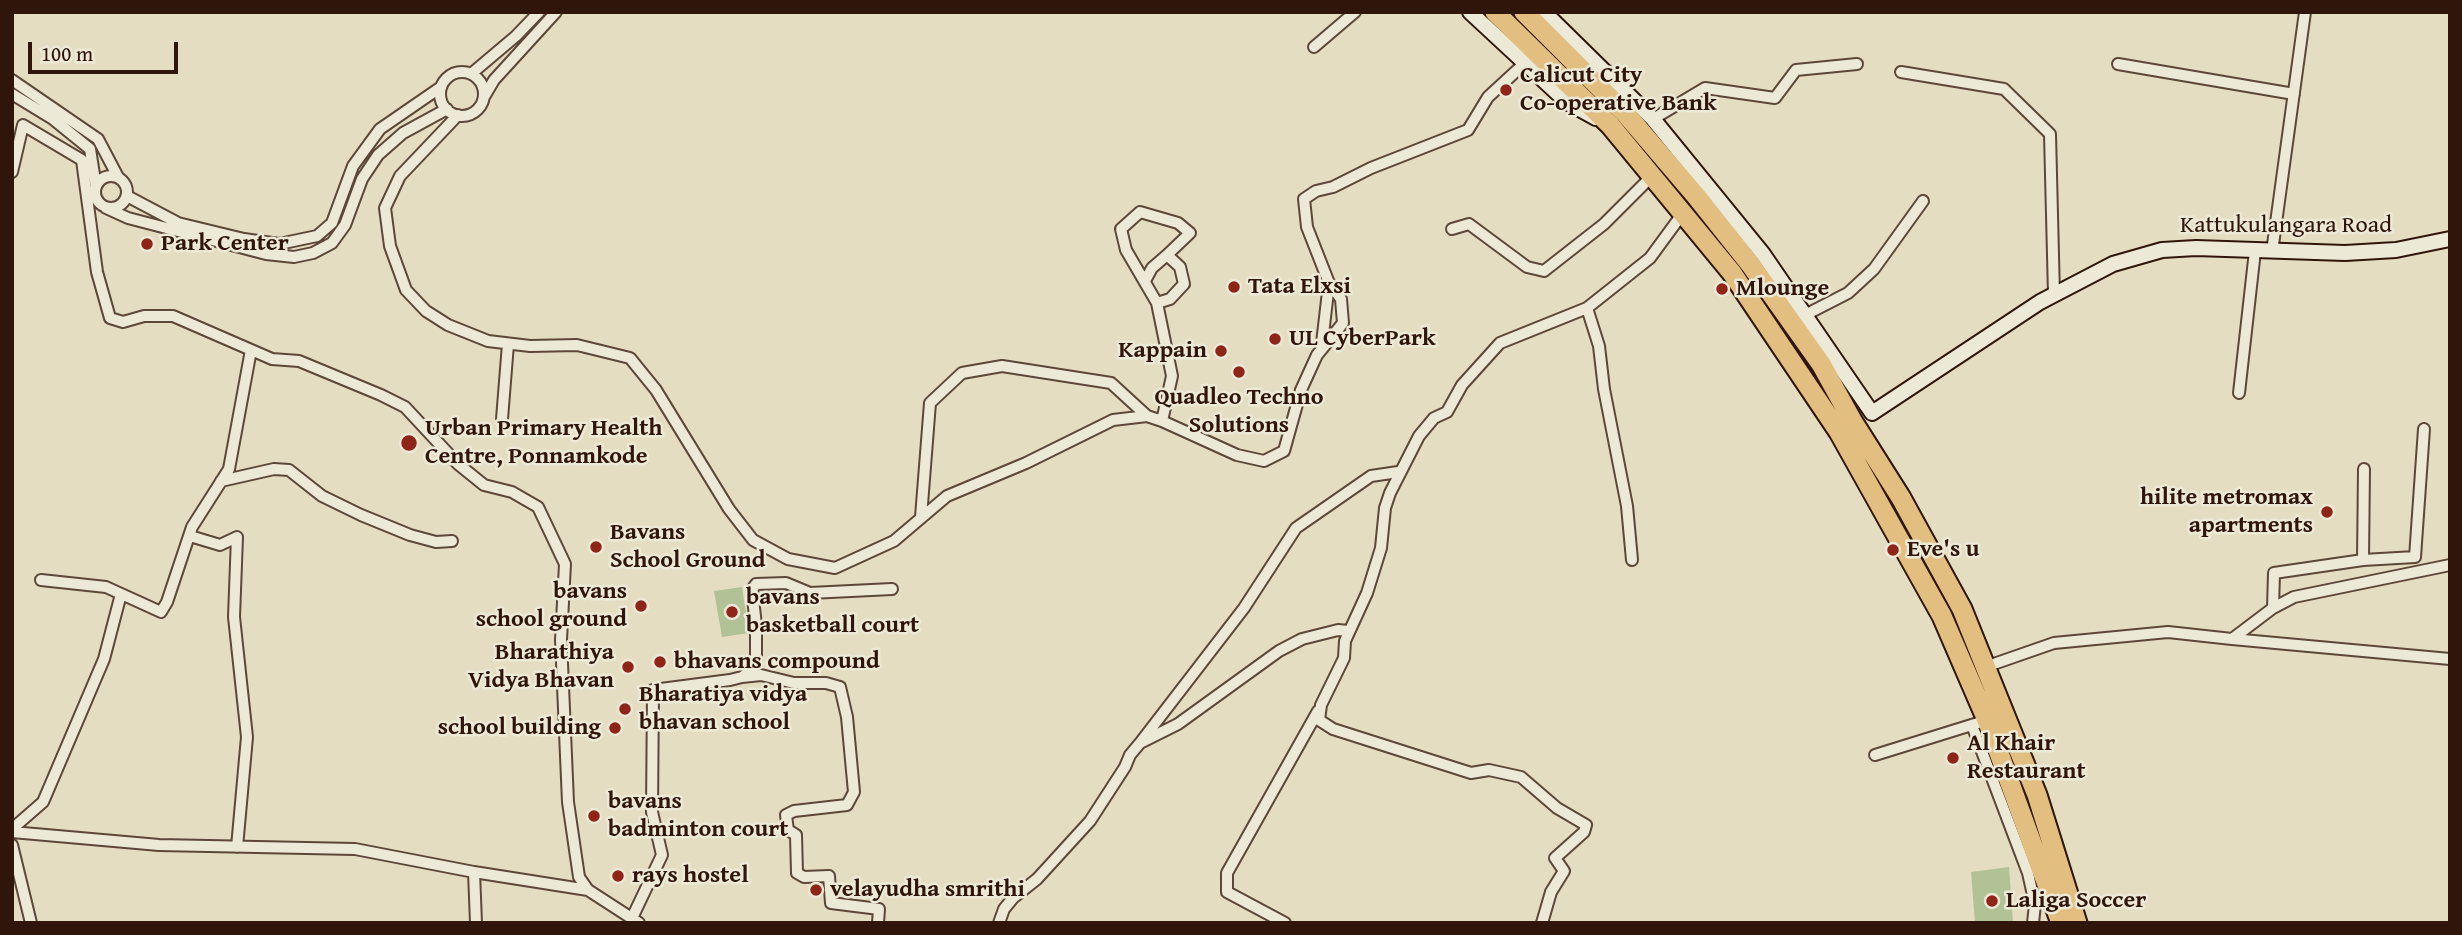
<!DOCTYPE html>
<html>
<head>
<meta charset="utf-8">
<style>
	body { margin:0 }
	#map { position:relative; width:2462px; height:935px; overflow:hidden; background:#e4ddc1; font-family:"Gentium Book Plus",serif }
	canvas { display:block }
	.frame { position:absolute; inset:0; border:14px solid #2f150a; pointer-events:none }
	.scale { position:absolute; left:28px; top:42px; width:150px; height:32px; box-sizing:border-box; border:4px solid #2f150a; border-top:0; padding-left:9px; font-size:21px; line-height:24px; white-space:nowrap; color:#2f150a; -webkit-text-stroke:5px #ede9d7; paint-order:stroke }
</style>
</head>
<body>
<div id="map">
<canvas width="2462" height="935"></canvas>
<div class="frame"></div>
<div class="scale">100 m</div>
</div>
<script>
const ctx = document.querySelector('canvas').getContext('2d');
ctx.lineJoin = 'round';
function fillPath(path, color) { ctx.fillStyle = color; ctx.fill(path, 'evenodd'); }
const toPath = rows => new Path2D(rows.map(r => 'M' + r).join(''));
function stroke(path, color, width, dash) { ctx.strokeStyle = color; ctx.lineWidth = width; ctx.lineCap = dash ? 'butt' : 'round'; ctx.setLineDash(dash || []); ctx.stroke(path); }
function label(font, color, halo, rows, align = 'center') {
  ctx.font = font + ' "Gentium Book Plus",serif'; ctx.lineWidth = 5; ctx.setLineDash([]); ctx.textBaseline = 'middle'; ctx.strokeStyle = halo; ctx.fillStyle = color; for (const [text, x, y, turn = 0] of rows) {
    ctx.save(); ctx.translate(x, y); ctx.rotate((+turn || 0) * Math.PI / 180); ctx.textAlign = isNaN(turn) ? turn : align; if (halo) ctx.strokeText(text, 0, 0); ctx.fillText(text, 0, 0); ctx.restore();
  }
}
fillPath(toPath([
	[742,587,749,633,722,637,714,591],
	[2009,867,2013,923,1975,923,1971,872]
]), '#b0c296');
const street = toPath([
	[1314,47,1355,12],
	[2118,64,2294,94],
	[1901,72,2004,89,2050,134,2054,295],
	'440 94a22 22 0 1 1 44 0a22 22 0 1 1-44 0Z',
	[471,74,516,36,539,12],
	[12,80,98,139,118,177],
	[12,94,53,119,90,149,96,187],
	[484,97,494,80,556,12],
	[458,115,400,176,385,208,390,246,406,290,426,311,448,325,488,341,530,346,577,345,630,358,656,390,729,509,753,540,788,559,835,568,894,541,947,496,1026,463,1113,420,1147,416,1162,421],
	[1653,119,1705,88,1775,98,1796,70,1857,64],
	[12,172,23,125,82,160,97,272,110,318,123,322,144,316,173,316,272,359,299,361,381,395,405,407,458,464,484,485,512,492,538,507,565,564,561,640,568,802,579,877,588,890,639,923],
	'95 192a16 16 0 1 1 32 0a16 16 0 1 1-32 0Z',
	[127,196,178,223,244,239,279,244,317,236,332,223,353,166,380,129,441,87],
	[106,208,128,218,266,254,294,257,313,253,332,243,345,225,362,179,378,155,403,133,447,109],
	[1452,229,1469,224,1527,267,1544,271,1604,224,1652,176],
	[2272,252,2305,12],
	[1167,255,1190,233,1178,223,1140,212,1121,229,1126,250,1157,303,1172,376,1162,421,1237,455,1264,461,1284,451,1301,390,1317,355,1343,323,1341,299,1329,283,1307,227,1304,199,1316,191,1333,187,1371,168,1468,130,1488,97,1526,62],
	[1145,281,1152,268,1167,255,1180,267,1184,284,1170,299,1157,303],
	[1587,308,1599,346,1604,389,1627,506,1632,560],
	[1807,314,1848,293,1874,269,1923,201],
	[1322,343,1329,283],
	[2239,393,2255,251],
	[502,419,508,344],
	[221,481,274,469,289,470,322,496,361,515,410,535,436,542,452,541],
	[921,517,930,403,962,373,1002,366,1111,383,1147,416],
	[190,536,220,545,237,537,234,617,247,737,237,847],
	[2363,560,2364,469],
	[41,580,106,587,161,612,167,602,192,527,229,469,251,350],
	[2273,608,2274,573,2363,560,2415,557,2424,429],
	[2232,639,2450,659],
	[1985,667,2054,643,2168,632,2232,639,2273,608,2294,597,2450,565],
	[742,677,761,675,794,683,826,683,840,687,847,717,854,792,847,805,794,811,786,815,787,823,788,830,796,835,797,873,804,877,829,876,831,903,879,909,878,923],
	[1972,725,2028,873,2035,904,2033,923],
	[1140,743,1244,608,1296,528,1371,476,1398,472],
	[1875,755,1978,723],
	[12,829,43,802,104,659,121,594],
	[12,832,159,845,355,849,474,872,476,923],
	[12,845,31,923],
	[474,872,588,890],
	[632,918,662,855,652,812,653,690,730,680,742,677,753,669,756,657,756,625,752,590,756,584,786,583,810,593,892,589],
	[999,923,1004,909,1013,898,1037,879,1090,821,1125,767,1130,755,1140,743,1178,724,1279,651,1302,639,1338,630,1349,631],
	[1285,923,1227,892,1227,873,1318,711],
	[1542,923,1551,892,1564,871,1555,858,1584,832,1586,825,1557,808,1521,777,1489,770,1471,773,1333,729,1319,720,1321,705,1344,658,1345,641,1367,593,1381,548,1385,508,1390,493,1419,436,1434,418,1447,412,1462,385,1500,343,1587,308,1650,258,1683,213]
]);
const secondary = toPath([
	[1470,12,1567,102,1596,118],
	[1544,12,1653,119,1763,254,1872,413,2040,302,2113,264,2162,250,2196,248,2345,253,2396,250,2450,239]
]);
const highway = toPath([
	[1495,12,1610,125,1732,273,1839,432,1942,616,1987,720,2061,923],
	[1524,12,1625,113,1696,196,1750,264,1821,364,1853,422,1901,498,1962,609,2037,795,2077,923]
]);
stroke(street, '#5c4738', 14);
stroke(secondary, '#2f150a', 18);
stroke(highway, '#2f150a', 23);
stroke(street, '#ede9d7', 10);
stroke(secondary, '#ede9d7', 14);
stroke(highway, '#e2be80', 19);
for (const [x, y, r, color] of [
	[1506,90,7,"#8f2418"],
	[147,244,7,"#8f2418"],
	[1234,287,7,"#8f2418"],
	[1722,289,7,"#8f2418"],
	[1275,339,7,"#8f2418"],
	[1221,351,7,"#8f2418"],
	[1239,372,7,"#8f2418"],
	[409,443,9,"#8f2418"],
	[2327,512,7,"#8f2418"],
	[596,547,7,"#8f2418"],
	[1893,550,7,"#8f2418"],
	[641,606,7,"#8f2418"],
	[732,612,7,"#8f2418"],
	[660,662,7,"#8f2418"],
	[628,667,7,"#8f2418"],
	[625,709,7,"#8f2418"],
	[615,728,7,"#8f2418"],
	[1953,758,7,"#8f2418"],
	[594,816,7,"#8f2418"],
	[618,876,7,"#8f2418"],
	[816,890,7,"#8f2418"],
	[1992,901,7,"#8f2418"]
]) { const dot = new Path2D(); dot.arc(x, y, r, 0, 2 * Math.PI); ctx.fillStyle = color; ctx.fill(dot); stroke(dot, '#ede9d7', 2.5); }
label('bold 24px', '#2f150a', '#ede9d7', [
	["Calicut City",1520,76],
	["Co-operative Bank",1520,104],
	["Park Center",161,244],
	["Tata Elxsi",1248,287],
	["Mlounge",1736,289],
	["UL CyberPark",1289,339],
	["Kappain",1207,351,"right"],
	["Quadleo Techno",1239,398,"center"],
	["Solutions",1239,426,"center"],
	["Urban Primary Health",425,429],
	["Centre, Ponnamkode",425,457],
	["hilite metromax",2313,498,"right"],
	["apartments",2313,526,"right"],
	["Bavans",610,533],
	["School Ground",610,561],
	["Eve's u",1907,550],
	["bavans",627,592,"right"],
	["school ground",627,620,"right"],
	["bavans",746,598],
	["basketball court",746,626],
	["Bharathiya",614,653,"right"],
	["Vidya Bhavan",614,681,"right"],
	["bhavans compound",674,662],
	["Bharatiya vidya",639,695],
	["bhavan school",639,723],
	["school building",601,728,"right"],
	["Al Khair",1967,744],
	["Restaurant",1967,772],
	["bavans",608,802],
	["badminton court",608,830],
	["rays hostel",632,876],
	["velayudha smrithi",830,890],
	["Laliga Soccer",2006,901]
], 'left');
label('24px', '#2f150a', '#ede9d7', [
	["Kattukulangara Road",2286,226]
]);
</script>
</body>
</html>
